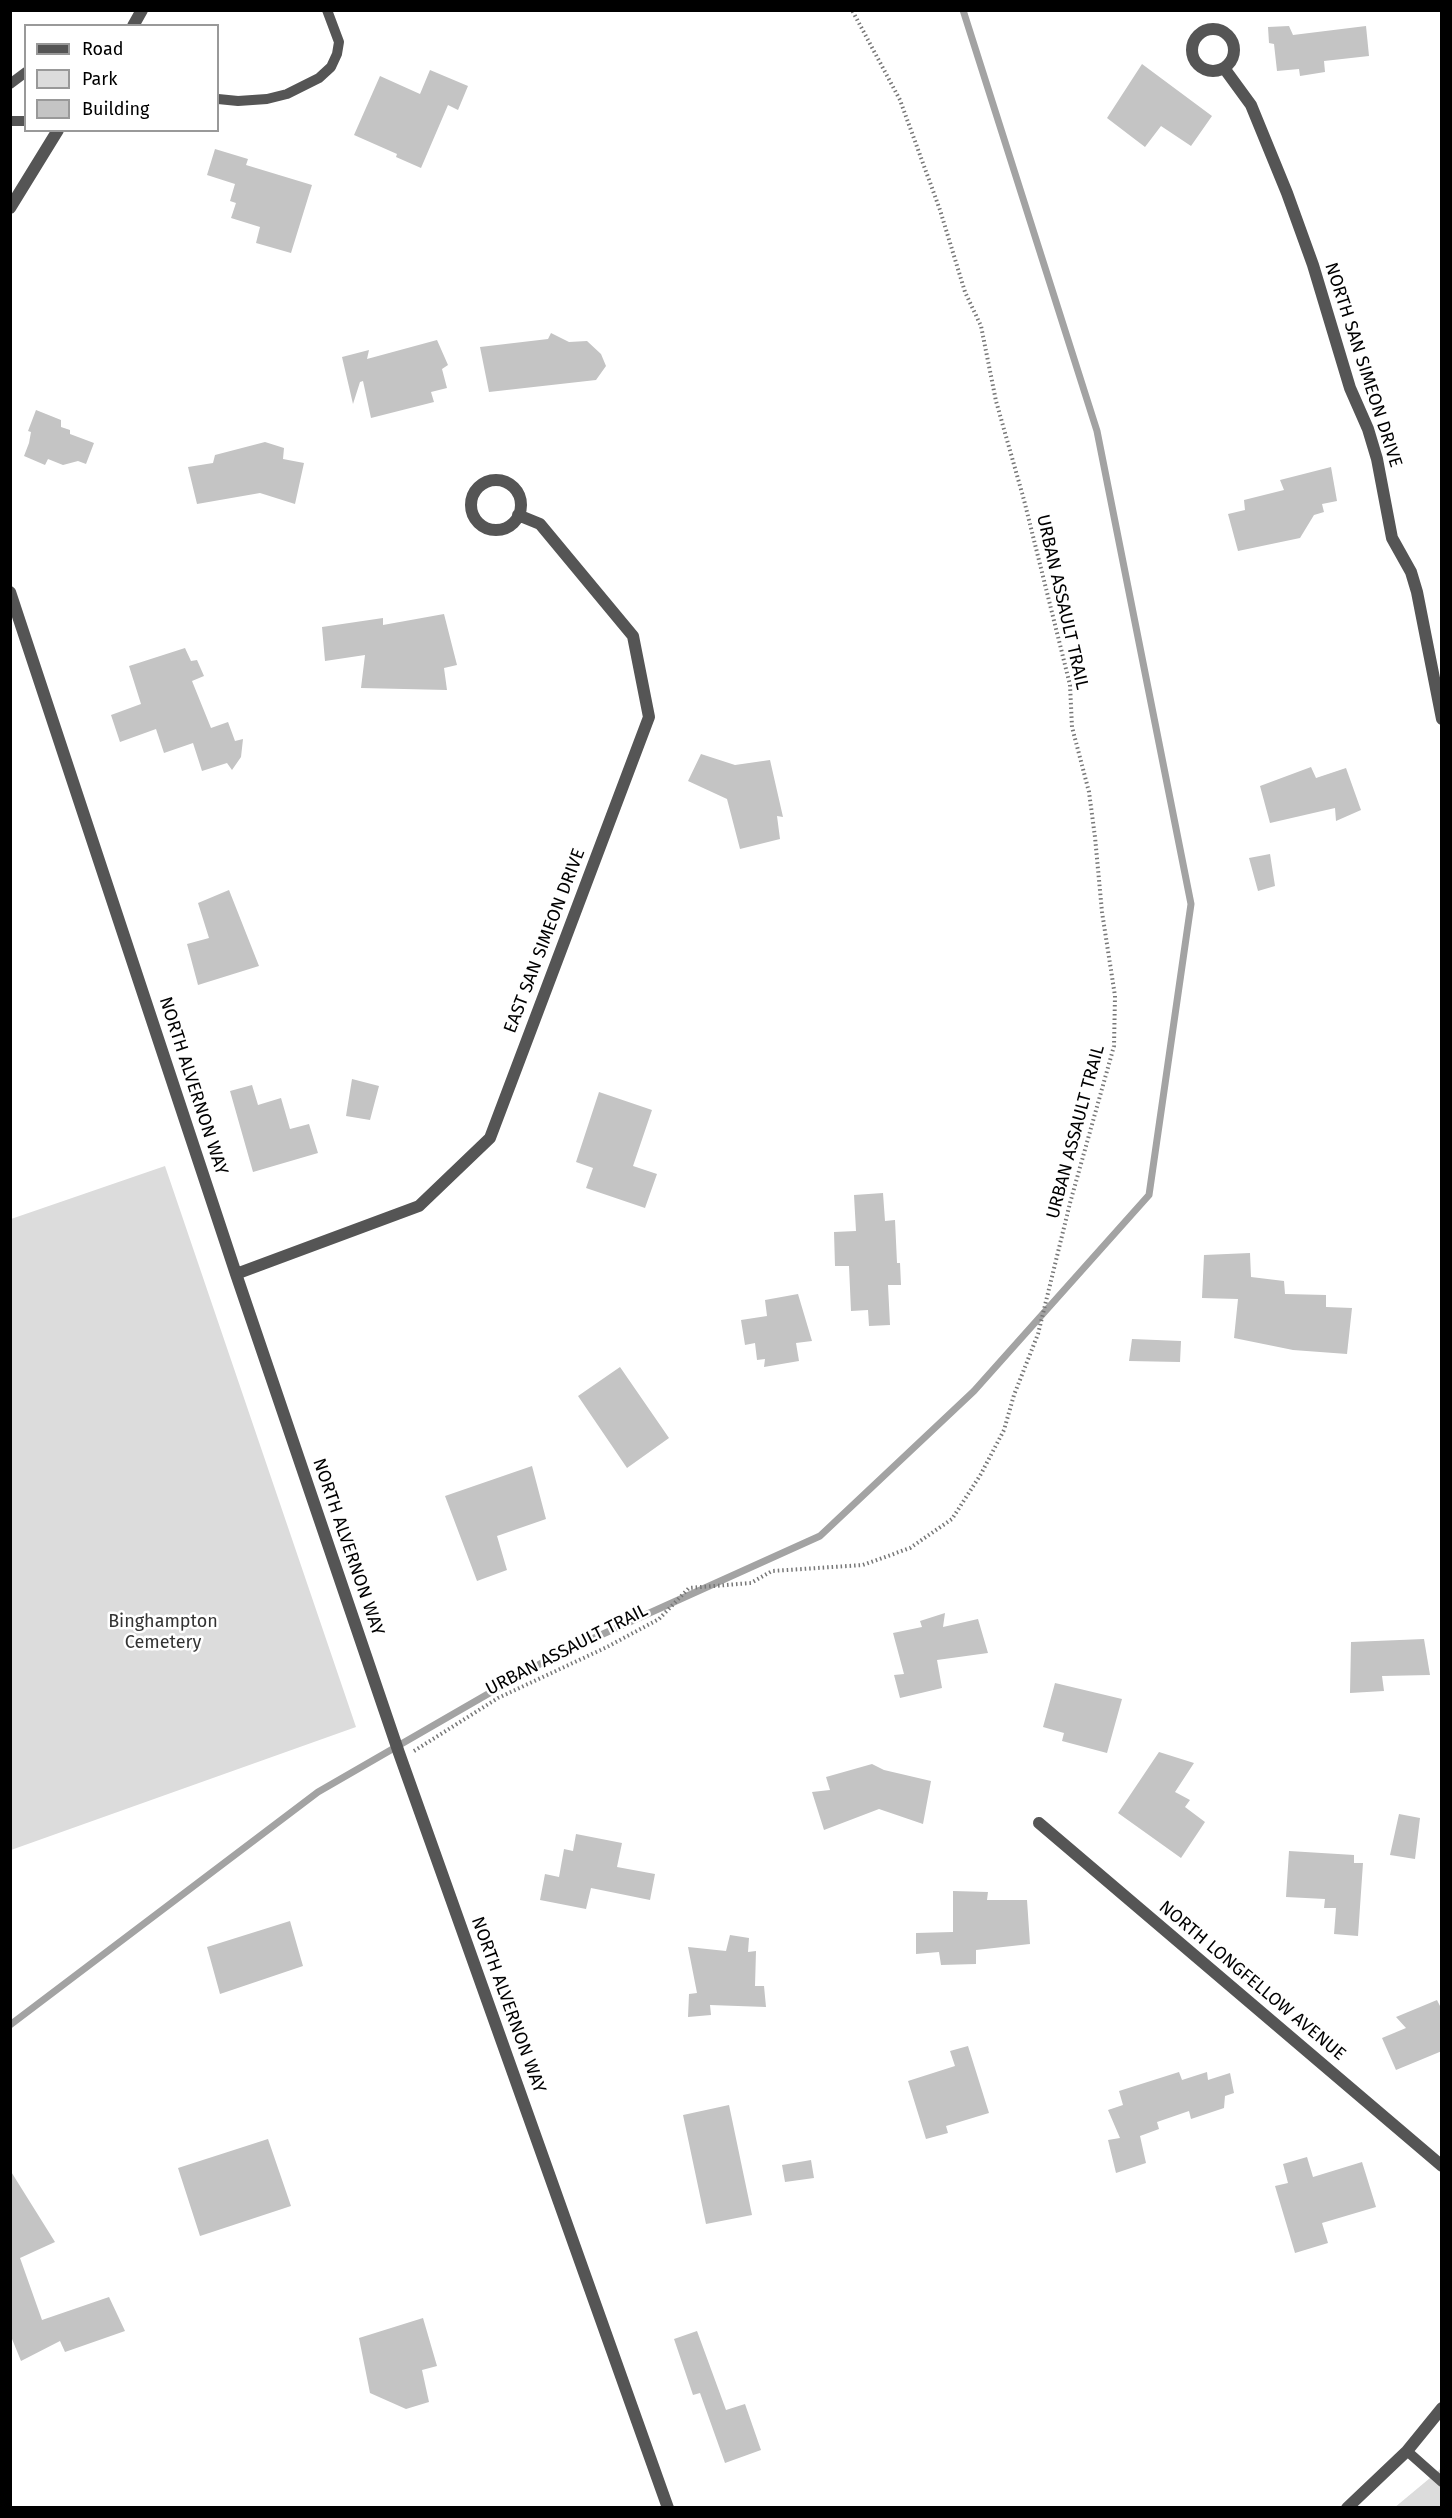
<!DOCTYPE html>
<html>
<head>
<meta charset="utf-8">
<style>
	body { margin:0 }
	#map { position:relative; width:1452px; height:2518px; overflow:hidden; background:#fff; font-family:"Fira Sans",sans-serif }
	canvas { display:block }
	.frame { position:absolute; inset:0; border:12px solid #000; pointer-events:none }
	.legend { position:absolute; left:24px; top:24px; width:195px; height:108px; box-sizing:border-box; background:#fff; border:2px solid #999; margin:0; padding:8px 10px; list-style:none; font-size:18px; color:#000 }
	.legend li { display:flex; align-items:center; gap:12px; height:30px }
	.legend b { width:30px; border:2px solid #999 }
</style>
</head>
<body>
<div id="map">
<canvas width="1452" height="2518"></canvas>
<div class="frame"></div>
<ul class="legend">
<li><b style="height:8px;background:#555"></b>Road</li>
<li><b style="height:16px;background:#dcdcdc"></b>Park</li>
<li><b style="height:16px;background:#c4c4c4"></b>Building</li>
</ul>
</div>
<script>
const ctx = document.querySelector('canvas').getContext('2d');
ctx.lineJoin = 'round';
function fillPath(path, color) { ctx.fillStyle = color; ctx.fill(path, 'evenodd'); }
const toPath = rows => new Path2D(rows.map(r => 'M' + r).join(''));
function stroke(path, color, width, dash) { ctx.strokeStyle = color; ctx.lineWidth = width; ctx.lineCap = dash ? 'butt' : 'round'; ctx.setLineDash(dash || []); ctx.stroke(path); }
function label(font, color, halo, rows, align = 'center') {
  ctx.font = font + ' "Fira Sans",sans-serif'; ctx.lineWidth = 5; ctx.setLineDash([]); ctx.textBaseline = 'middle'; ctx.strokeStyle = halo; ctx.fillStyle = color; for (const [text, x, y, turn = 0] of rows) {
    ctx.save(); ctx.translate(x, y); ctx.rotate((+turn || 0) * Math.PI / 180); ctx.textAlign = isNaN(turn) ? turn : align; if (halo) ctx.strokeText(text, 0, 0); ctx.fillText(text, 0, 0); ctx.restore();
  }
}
fillPath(toPath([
	[165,1166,356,1727,11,1850,11,1219],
	[1441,2468,1441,2507,1394,2508,1436,2473]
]), '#dcdcdc');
stroke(toPath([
	[10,2025,318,1792,552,1657,820,1536,974,1391,1149,1195,1191,904,1097,431,963,10]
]), '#a3a3a3', 7);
fillPath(toPath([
	[1289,26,1293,35,1366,26,1369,56,1324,61,1325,72,1300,76,1299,69,1277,71,1274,44,1269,43,1268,27],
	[1142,64,1212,116,1191,146,1161,126,1145,147,1107,118],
	[430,70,468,86,458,110,448,105,421,168,396,157,397,154,354,135,380,76,420,94],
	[215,149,248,159,246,165,312,185,291,253,256,243,260,227,231,218,236,203,230,201,235,184,207,175],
	[551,333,569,342,587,341,601,354,606,366,596,380,489,392,480,347,548,339],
	[437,340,448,365,442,369,447,388,431,392,434,402,371,418,363,381,360,382,353,404,342,357,369,350,367,359],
	[36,410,61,420,61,427,70,430,70,434,94,443,86,464,78,461,63,465,48,459,45,465,24,456,29,443,31,432,28,431],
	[265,442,284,448,283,459,304,463,295,504,260,493,197,504,188,467,213,463,215,455],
	[1331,467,1337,501,1322,504,1324,512,1314,515,1300,538,1238,551,1228,514,1245,510,1244,500,1284,490,1280,480],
	[444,614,457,665,444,668,447,690,361,688,365,655,325,661,322,627,383,618,383,625],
	[185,648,191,661,197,660,204,676,192,681,211,728,228,722,235,741,243,739,241,757,232,770,227,763,202,771,193,743,164,753,156,729,120,742,111,715,141,704,129,666],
	[701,754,735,765,770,760,783,817,777,816,780,839,740,849,727,799,688,781],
	[1311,767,1316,778,1346,768,1361,810,1336,821,1335,808,1270,823,1260,786],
	[1270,854,1275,886,1258,891,1249,858],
	[229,890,259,966,198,985,187,944,209,938,198,903],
	[352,1079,379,1086,370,1120,346,1116],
	[252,1085,258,1105,281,1098,290,1129,309,1124,318,1153,253,1172,230,1091],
	[599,1092,652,1110,633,1166,657,1174,645,1208,586,1188,593,1168,576,1162],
	[883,1193,885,1221,895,1220,897,1263,900,1263,901,1285,888,1285,890,1325,869,1326,868,1310,851,1311,849,1266,835,1266,834,1232,856,1231,854,1195],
	[1250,1253,1251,1277,1284,1281,1285,1294,1326,1295,1326,1307,1352,1308,1347,1354,1293,1350,1234,1338,1238,1299,1202,1298,1204,1255],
	[798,1294,812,1341,796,1343,799,1361,764,1367,765,1359,757,1360,755,1343,745,1345,741,1320,767,1316,765,1300],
	[1132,1339,1181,1341,1180,1362,1129,1361],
	[620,1367,669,1438,627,1468,578,1396],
	[532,1466,546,1519,497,1536,507,1570,477,1581,445,1496],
	[945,1613,943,1627,978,1619,988,1653,937,1660,942,1688,900,1698,894,1675,904,1674,893,1633,922,1627,920,1621],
	[1424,1639,1430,1675,1382,1676,1384,1691,1350,1693,1351,1642],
	[1055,1683,1122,1699,1107,1753,1062,1741,1064,1733,1043,1727],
	[1159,1752,1194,1763,1175,1792,1190,1800,1185,1807,1205,1822,1181,1858,1118,1813],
	[872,1764,884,1770,931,1781,923,1824,879,1809,824,1830,812,1792,830,1790,826,1777],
	[1399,1814,1420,1818,1415,1859,1390,1855],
	[576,1834,622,1843,617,1867,655,1874,650,1900,591,1888,586,1909,540,1900,545,1874,559,1877,564,1849,573,1851],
	[1289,1851,1354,1855,1354,1863,1363,1863,1358,1936,1334,1934,1336,1908,1324,1908,1325,1899,1286,1897],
	[953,1891,988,1892,987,1900,1027,1900,1030,1944,976,1950,976,1964,941,1965,939,1952,916,1954,916,1933,953,1932],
	[290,1921,303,1966,220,1994,207,1947],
	[730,1935,749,1938,748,1952,756,1951,755,1986,764,1986,766,2007,710,2005,711,2015,688,2017,689,1994,697,1993,688,1947,726,1951],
	[1437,2000,1442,2010,1442,2051,1396,2070,1382,2038,1406,2028,1396,2017],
	[968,2046,989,2113,946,2126,948,2133,926,2139,908,2081,955,2066,950,2051],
	[1179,2072,1182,2080,1207,2072,1208,2080,1230,2073,1234,2093,1225,2096,1224,2108,1191,2119,1189,2111,1157,2122,1159,2129,1140,2136,1146,2163,1116,2173,1108,2140,1120,2138,1108,2110,1123,2105,1119,2091],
	[729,2105,752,2215,706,2224,683,2115],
	[268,2139,291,2206,200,2236,178,2168],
	[1307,2157,1313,2177,1362,2162,1376,2207,1322,2223,1328,2243,1295,2253,1275,2186,1288,2183,1283,2164],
	[811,2160,814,2178,785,2182,782,2165],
	[10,2170,55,2242,20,2258,42,2320,109,2297,125,2331,65,2352,60,2341,21,2361,10,2334],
	[423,2318,437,2366,422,2370,429,2402,406,2409,370,2393,359,2338],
	[697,2331,726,2410,745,2404,761,2450,725,2463,700,2393,693,2395,674,2339]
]), '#c4c4c4');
stroke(toPath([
	[414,1751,498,1698,607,1647,659,1619,689,1588,751,1583,772,1571,863,1565,910,1548,952,1519,981,1474,1004,1430,1014,1395,1038,1334,1070,1203,1114,1046,1115,996,1102,912,1095,837,1089,792,1072,727,1070,685,1024,500,996,401,981,326,965,292,940,210,900,100,852,10]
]), '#777', 4, [1.5, 3]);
stroke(toPath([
	[10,84,26,72],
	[218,99,238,101,267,99,287,94,319,78,331,67,337,54,339,42,327,10],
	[10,121,26,121],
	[1407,2451,1442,2482]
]), '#555', 10);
stroke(toPath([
	[133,26,142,10],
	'1192 50a21 21 0 1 1 42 0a21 21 0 1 1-42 0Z',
	[1224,68,1251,105,1287,193,1313,265,1350,388,1368,429,1377,459,1392,538,1411,572,1417,592,1442,719],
	[10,208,58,130],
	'471 505a25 25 0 1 1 50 0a25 25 0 1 1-50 0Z',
	[10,592,236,1274,399,1753,668,2508],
	[236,1274,419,1206,490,1138,649,717,633,636,540,524,518,515],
	[1039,1823,1442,2166]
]), '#555', 12);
stroke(toPath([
	[1347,2508,1407,2451,1442,2408]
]), '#555', 12);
label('18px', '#000', '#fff', [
	["NORTH SAN SIMEON DRIVE",1363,365,72],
	["URBAN ASSAULT TRAIL",1062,602,77],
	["EAST SAN SIMEON DRIVE",545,941,-69],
	["NORTH ALVERNON WAY",193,1086,72],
	["URBAN ASSAULT TRAIL",1076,1132,-75],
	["NORTH ALVERNON WAY",348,1547,71],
	["URBAN ASSAULT TRAIL",567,1650,-27],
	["NORTH LONGFELLOW AVENUE",1252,1981,40],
	["NORTH ALVERNON WAY",508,2005,70]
]);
label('18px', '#333', '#fff', [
	["Binghampton",163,1622],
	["Cemetery",163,1643]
]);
</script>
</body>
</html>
